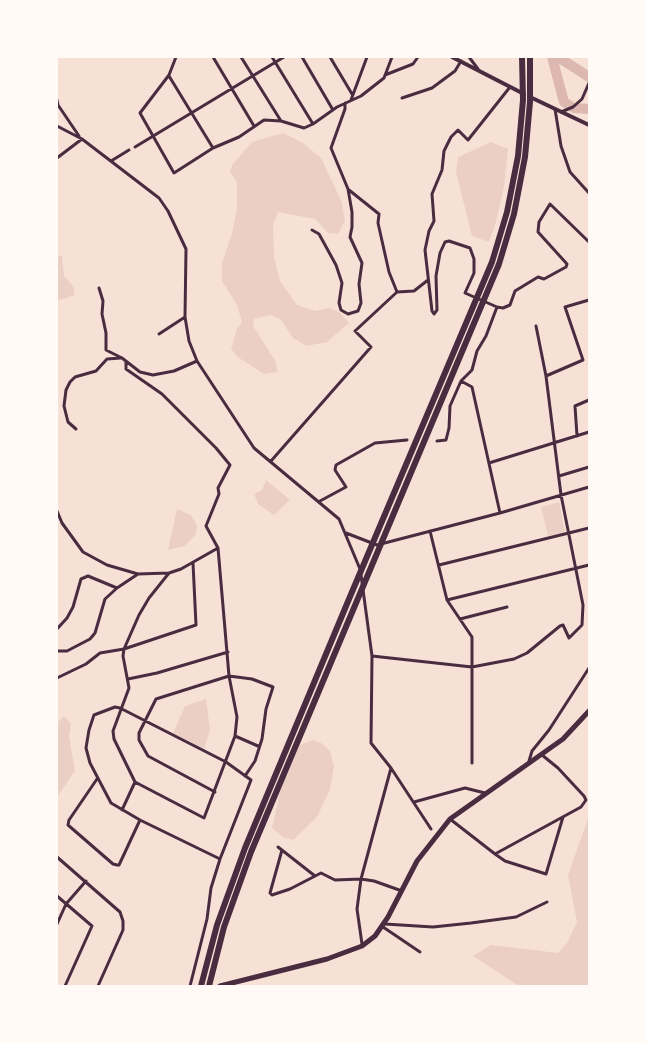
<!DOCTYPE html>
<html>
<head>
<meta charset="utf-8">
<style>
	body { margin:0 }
	#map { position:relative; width:646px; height:1043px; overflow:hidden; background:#f7e1d7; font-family:"PT Sans Narrow",sans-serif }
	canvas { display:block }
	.frame { position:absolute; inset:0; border:58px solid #fffaf5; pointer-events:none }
</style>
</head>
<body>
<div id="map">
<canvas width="646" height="1043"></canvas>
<div class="frame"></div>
</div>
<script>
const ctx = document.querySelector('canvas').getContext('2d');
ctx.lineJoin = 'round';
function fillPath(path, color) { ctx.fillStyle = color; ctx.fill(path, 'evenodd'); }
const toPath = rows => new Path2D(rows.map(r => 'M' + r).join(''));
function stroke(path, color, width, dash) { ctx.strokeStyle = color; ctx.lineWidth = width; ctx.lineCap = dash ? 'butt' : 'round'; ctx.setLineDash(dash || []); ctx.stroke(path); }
fillPath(toPath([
	[283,133,303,143,321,158,341,200,345,220,338,234,328,233,315,219,278,212,273,225,274,257,280,281,297,305,315,311,329,308,339,312,349,323,327,342,306,346,293,338,281,320,271,315,254,319,253,326,276,362,277,372,264,374,239,358,231,349,237,329,242,322,237,305,222,281,222,263,232,234,237,208,237,182,230,172,232,165,252,142],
	[491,142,508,149,504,187,496,222,489,242,472,236,456,172,458,157],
	[57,256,62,256,64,276,73,286,75,295,57,301],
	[266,480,290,500,274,515,258,504,254,494,262,490],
	[559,502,565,532,548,536,541,507],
	[177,509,191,515,197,526,196,534,185,546,168,550],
	[206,699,210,730,204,749,173,733,185,706],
	[64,716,71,724,69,736,75,771,57,797,57,723],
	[313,740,321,743,330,751,334,766,330,789,317,817,293,840,283,837,272,828,280,792,300,745],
	[589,816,589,986,519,986,473,956,491,945,558,953,567,943,577,922,568,875]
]), '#ebcfc5');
stroke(toPath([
	[552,57,564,102,574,108,589,109],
	[558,57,589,77]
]), '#dcb8b0', 10);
stroke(toPath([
	[176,57,169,75,140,113,174,173,213,148,239,137,264,120,281,121,304,128,313,124,337,107,361,96,384,78,392,57],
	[213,57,254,126],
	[241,57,281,121],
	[272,57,313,124],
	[302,57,333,110],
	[330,57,352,94],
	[469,57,478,69],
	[385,75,413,64,418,57],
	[169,76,213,148],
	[510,87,468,140,458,130,451,137,444,151,442,170,432,194,434,221,429,231,425,250,432,311,434,314,437,310,436,276,440,253,445,242,449,241,470,248,474,259,474,273,465,293,497,307,503,308,510,305,515,291,538,277,544,279,566,267,567,264,538,232,539,222,550,204,589,242],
	[402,98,432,88,455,71,461,61],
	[57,100,58,105,79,136],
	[351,100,367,57],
	[555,109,561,146,570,172,589,193],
	[561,112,573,107,582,99,589,83],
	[57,126,82,139,159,198,168,211,186,249,185,317,189,341,197,361,254,448,339,519,360,569],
	[135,147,284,57],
	[57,158,82,139],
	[111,161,129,150],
	[349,190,379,214,378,223,389,272,397,292],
	[312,230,319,234,336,265,342,283,339,303,341,310,348,314,358,311,361,303,359,284,362,263,350,237,352,227,352,212,348,189,331,148,345,109,345,103],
	[99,288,103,301,102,314,106,333,106,350,122,358,140,372,153,375,174,371,197,361],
	[159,334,185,317],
	[126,361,126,369,162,394,216,448,230,465,218,488,219,494,206,526,218,548,229,676,237,717,235,736,204,818,135,782,114,739,113,731,129,688,123,656,124,649,139,615,149,598,169,573],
	[546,376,583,360,565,307,589,300],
	[461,381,472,387,500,513],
	[76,429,68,422,64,406,66,390,70,382,75,377,96,371,107,359,121,358],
	[577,436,575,406,589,400],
	[437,441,446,440,449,428,450,406,461,381,472,370,477,351,486,336,497,307],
	[271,461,371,347,355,331,397,292,414,291,428,280],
	[489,463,589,432],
	[559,476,589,467],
	[320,501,346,487,335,470,336,465,375,443,407,440],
	[57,511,62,523,83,552,107,565,138,574,169,573,181,569,218,548],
	[430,531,447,600,472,637,472,763],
	[346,533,377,545,500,513,589,487],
	[439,565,589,528],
	[361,575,372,656,371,743,391,768,431,829],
	[447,600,589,565],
	[460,619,507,607],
	[57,629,67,618,73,607,81,579,88,576,117,588],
	[57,651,67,651,90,639,95,633,105,599,117,588,138,574],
	[372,656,472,667,514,659,527,653,560,626,563,625,569,638,582,625,583,605,561,495,546,376,536,326],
	[57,678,86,664,100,653,124,649,196,625,193,563],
	[128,679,157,673,228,652],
	[235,736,258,746],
	[529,761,532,751,549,730,589,668],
	[97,779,69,820,68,825,113,864,117,865,119,865,140,820],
	[215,792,148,756,139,740,139,733,156,699,229,676,252,679,273,687,266,709,262,739,255,761,245,776],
	[414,802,465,788,485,793],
	[122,810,135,782],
	[450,819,495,854,581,807,586,800,584,796,558,768,542,755],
	[278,847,315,876],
	[282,850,270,893,272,895,290,889,321,873,335,880,361,879,374,881,402,891],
	[495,854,505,861,546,874,563,817],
	[57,857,120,912,123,921,123,930,98,986],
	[57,896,92,926,65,986],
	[57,924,66,904,86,881],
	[385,924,433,927,471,923,516,917,547,902],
	[383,927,420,952],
	[362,944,357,909,361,879,391,768],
	[190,986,207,919,211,888,220,859,251,780,226,762,120,708,115,707,94,715,89,730,86,748,90,763,111,803,140,820,220,859]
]), '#4a2c40', 3);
stroke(toPath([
	[452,57,524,94],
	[530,97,589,125]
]), '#4a2c40', 4);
stroke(toPath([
	[220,986,327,959,362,946,375,936,388,917,417,861,450,819,563,739,589,711]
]), '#4a2c40', 5);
stroke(toPath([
	[201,986,217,925,245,848,349,599,492,262,507,212,518,156,523,100,522,57],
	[209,986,224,927,251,852,499,264,514,214,525,157,530,102,530,57]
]), '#4a2c40', 6);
</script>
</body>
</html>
